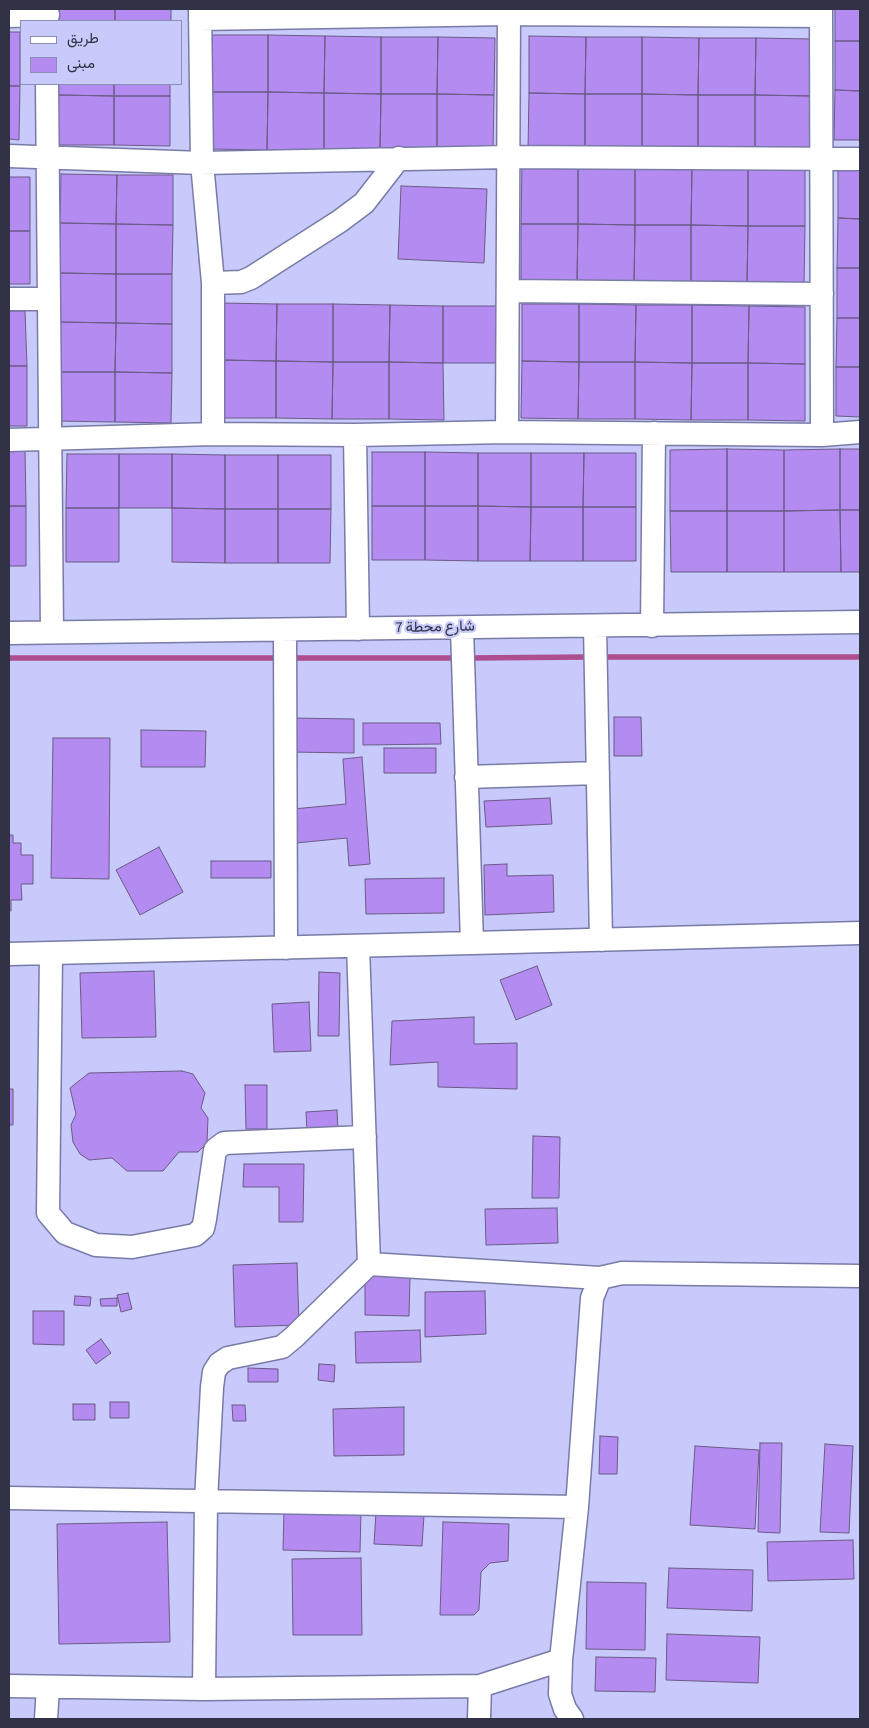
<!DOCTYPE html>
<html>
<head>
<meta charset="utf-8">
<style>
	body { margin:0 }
	#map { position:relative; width:869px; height:1728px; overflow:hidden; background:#c7cafa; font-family:"Source Sans 3",Vazirmatn,sans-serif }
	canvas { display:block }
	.frame { position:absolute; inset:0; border:10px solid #313245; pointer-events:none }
	.legend { position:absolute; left:20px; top:20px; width:162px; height:65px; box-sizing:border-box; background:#c7cafa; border:1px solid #8b8db2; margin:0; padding:6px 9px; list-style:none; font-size:15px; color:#313245 }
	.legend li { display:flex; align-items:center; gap:10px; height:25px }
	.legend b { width:25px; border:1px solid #8b8db2 }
</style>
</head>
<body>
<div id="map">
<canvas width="869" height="1728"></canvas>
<div class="frame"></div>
<ul class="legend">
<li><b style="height:6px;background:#fff"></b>طريق</li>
<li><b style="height:14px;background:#b48bf0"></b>مبنى</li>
</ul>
</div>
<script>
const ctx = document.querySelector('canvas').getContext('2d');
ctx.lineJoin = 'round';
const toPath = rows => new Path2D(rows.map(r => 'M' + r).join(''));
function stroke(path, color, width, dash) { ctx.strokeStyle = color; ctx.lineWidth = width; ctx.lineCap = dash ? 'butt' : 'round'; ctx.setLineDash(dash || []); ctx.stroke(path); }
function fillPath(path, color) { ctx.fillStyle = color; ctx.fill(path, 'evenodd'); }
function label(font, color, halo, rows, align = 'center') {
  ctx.font = font + ' "Source Sans 3",Vazirmatn,sans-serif'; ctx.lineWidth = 4.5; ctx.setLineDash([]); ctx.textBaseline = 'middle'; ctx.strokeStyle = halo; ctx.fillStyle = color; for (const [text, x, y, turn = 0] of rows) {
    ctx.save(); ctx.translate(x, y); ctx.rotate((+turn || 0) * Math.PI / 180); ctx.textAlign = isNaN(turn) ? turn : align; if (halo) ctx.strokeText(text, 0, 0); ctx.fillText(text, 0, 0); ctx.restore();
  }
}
stroke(toPath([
	[600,657,860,657],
	[9,658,281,658],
	[290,658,458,658],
	[467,658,591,657]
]), '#ae4e8f', 5.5);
const building = toPath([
	[59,9,115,9,115,21,59,21,59,9],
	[115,9,171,9,171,21,115,21,115,9],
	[835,9,860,9,860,41,835,41,835,9],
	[9,32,20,32,20,86,9,86,9,32],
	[212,35,268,35,268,92,211,92,212,35],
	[268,35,325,36,324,93,268,92,268,35],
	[325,36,381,37,381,94,324,93,325,36],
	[529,36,586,37,585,94,529,93,529,36],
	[381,37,438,37,437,94,381,94,381,37],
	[438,37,495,38,494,95,437,94,438,37],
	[586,37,642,37,642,94,585,94,586,37],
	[642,37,699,38,698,95,642,94,642,37],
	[699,38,756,38,755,95,698,95,699,38],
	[756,38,812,39,812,96,755,95,756,38],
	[835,41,860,41,860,91,835,90,835,41],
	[58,84,114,84,114,96,58,95,58,84],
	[114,84,170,84,170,96,114,96,114,84],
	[9,86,20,86,19,140,9,139,9,86],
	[835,90,860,91,860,140,834,140,835,90],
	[211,92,268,92,267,150,211,149,211,92],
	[268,92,324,93,324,150,267,150,268,92],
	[324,93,381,94,380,151,324,150,324,93],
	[529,93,585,94,585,151,528,151,529,93],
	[381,94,437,94,437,152,380,151,381,94],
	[437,94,494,95,493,152,437,152,437,94],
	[585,94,642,94,642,152,585,151,585,94],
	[642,94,698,95,698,152,642,152,642,94],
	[58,95,114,96,114,145,57,145,58,95],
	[698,95,755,95,755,153,698,152,698,95],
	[755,95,812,96,811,153,755,153,755,95],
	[114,96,170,96,170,146,114,145,114,96],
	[522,166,578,167,578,224,521,224,522,166],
	[578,167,635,167,635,225,578,224,578,167],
	[635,167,692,168,691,225,635,225,635,167],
	[692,168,748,169,748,226,691,225,692,168],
	[748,169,805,169,805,226,748,226,748,169],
	[838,169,860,169,860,219,838,218,838,169],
	[61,174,117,175,116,224,60,223,61,174],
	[117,175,173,175,173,225,116,224,117,175],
	[9,177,30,177,30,231,9,231,9,177],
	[401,186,487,189,484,263,398,259,401,186],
	[838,218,860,219,860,268,837,268,838,218],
	[60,223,116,224,116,274,60,273,60,223],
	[116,224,173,225,172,274,116,274,116,224],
	[521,224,578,224,577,281,521,281,521,224],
	[578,224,635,225,634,282,577,281,578,224],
	[635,225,691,225,691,282,634,282,635,225],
	[691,225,748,226,747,283,691,282,691,225],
	[748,226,805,226,804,284,747,283,748,226],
	[9,231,30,231,30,284,9,284,9,231],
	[837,268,860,268,860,318,837,318,837,268],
	[60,273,116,274,116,323,59,322,60,273],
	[116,274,172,274,172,324,116,323,116,274],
	[220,303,277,304,276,361,220,360,220,303],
	[277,304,333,304,333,362,276,361,277,304],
	[333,304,390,305,389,362,333,362,333,304],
	[522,304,579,304,579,362,522,361,522,304],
	[579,304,636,305,635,362,579,362,579,304],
	[390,305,443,306,443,363,389,362,390,305],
	[636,305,692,305,692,363,635,362,636,305],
	[692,305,749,306,748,363,692,363,692,305],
	[443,306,499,306,498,363,443,363,443,306],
	[749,306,805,307,805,364,748,363,749,306],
	[9,311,25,311,27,366,9,366,9,311],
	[837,318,860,318,860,367,836,367,837,318],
	[59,322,116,323,115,372,59,372,59,322],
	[116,323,172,324,172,373,115,372,116,323],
	[220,360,276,361,276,418,219,418,220,360],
	[276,361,333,362,332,419,276,418,276,361],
	[522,361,579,362,578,419,521,418,522,361],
	[333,362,389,362,389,419,332,419,333,362],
	[389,362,443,363,444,420,389,419,389,362],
	[579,362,635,362,635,419,578,419,579,362],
	[635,362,692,363,691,420,635,419,635,362],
	[692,363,748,363,748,420,691,420,692,363],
	[748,363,805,364,805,421,748,420,748,363],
	[9,366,27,366,27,426,9,426,9,366],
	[836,367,860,367,860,417,836,416,836,367],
	[59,372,115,372,115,422,59,421,59,372],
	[115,372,172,373,171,423,115,422,115,372],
	[727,449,727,511,670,511,670,450,727,449],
	[727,449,784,450,784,511,727,511,727,449],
	[840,449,840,510,784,511,784,450,840,449],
	[840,449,860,449,860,510,840,510,840,449],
	[9,451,25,451,26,506,9,506,9,451],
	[372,452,425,452,425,506,372,506,372,452],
	[425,452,478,453,478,506,425,506,425,452],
	[478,453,531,453,531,507,478,506,478,453],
	[531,453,584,453,583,507,531,507,531,453],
	[584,453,636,453,636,507,583,507,584,453],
	[67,454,119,454,119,508,66,508,67,454],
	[119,454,172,454,172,508,119,508,119,454],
	[172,454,225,455,225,509,172,508,172,454],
	[225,455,278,455,278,509,225,509,225,455],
	[278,455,331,455,331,509,278,509,278,455],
	[9,506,26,506,26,566,9,566,9,506],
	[372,506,425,506,425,560,372,560,372,506],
	[425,506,478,506,478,561,425,560,425,506],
	[478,506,531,507,530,561,478,561,478,506],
	[531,507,583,507,583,561,530,561,531,507],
	[583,507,636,507,636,561,583,561,583,507],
	[66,508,119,508,119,562,66,562,66,508],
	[172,508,225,509,225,563,172,562,172,508],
	[225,509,278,509,278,563,225,563,225,509],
	[278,509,331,509,330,563,278,563,278,509],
	[840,510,841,572,784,572,784,511,840,510],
	[840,510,860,510,860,572,841,572,840,510],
	[670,511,727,511,727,572,671,572,670,511],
	[727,511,784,511,784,572,727,572,727,511],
	[614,717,641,717,642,756,614,756,614,717],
	[291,718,354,719,354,753,291,752,291,718],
	[363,723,440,723,441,744,363,745,363,723],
	[141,730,206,731,205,767,141,767,141,730],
	[53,738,110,738,109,879,51,878,53,738],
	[384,748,436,748,436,773,384,773,384,748],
	[362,757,370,864,349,866,347,838,296,843,293,809,346,804,343,759,362,757],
	[550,798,552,824,486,827,484,801,550,798],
	[9,835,13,835,13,843,21,843,21,855,33,855,33,884,21,884,22,900,11,900,11,911,9,911,9,835],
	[159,847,183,892,140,915,116,870,159,847],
	[211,861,271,861,271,878,211,878,211,861],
	[507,864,507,876,553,875,554,912,485,915,484,865,507,864],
	[444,878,444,913,366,914,365,879,444,878],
	[537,966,552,1005,516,1020,500,980,537,966],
	[154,971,156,1037,82,1038,80,973,154,971],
	[319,972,340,973,339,1036,318,1036,319,972],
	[309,1002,311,1051,274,1052,272,1004,309,1002],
	[474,1017,474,1044,517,1043,517,1089,438,1087,438,1062,390,1065,392,1021,474,1017],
	[182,1071,193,1074,205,1093,201,1108,208,1118,207,1143,198,1152,179,1152,163,1171,127,1171,112,1158,89,1160,80,1154,73,1142,71,1125,76,1114,70,1088,89,1073,182,1071],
	[245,1085,267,1085,267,1129,246,1129,245,1085],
	[9,1089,13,1089,13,1125,9,1125,9,1089],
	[337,1110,338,1131,307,1133,306,1112,337,1110],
	[533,1136,560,1137,559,1198,532,1198,533,1136],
	[244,1164,304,1164,303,1222,279,1222,279,1187,243,1187,244,1164],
	[557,1208,558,1243,486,1245,485,1209,557,1208],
	[297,1263,299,1325,235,1327,233,1265,297,1263],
	[365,1276,410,1277,409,1316,365,1315,365,1276],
	[485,1291,486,1334,425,1337,425,1292,485,1291],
	[128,1293,132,1309,121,1312,117,1295,128,1293],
	[75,1296,91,1297,90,1306,74,1305,75,1296],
	[117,1298,117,1306,101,1306,100,1299,117,1298],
	[33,1311,64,1311,64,1345,33,1344,33,1311],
	[420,1330,421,1362,356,1363,355,1332,420,1330],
	[101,1339,111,1353,96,1364,86,1350,101,1339],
	[319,1364,335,1365,334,1382,318,1380,319,1364],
	[248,1368,278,1369,278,1382,248,1382,248,1368],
	[110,1402,129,1402,129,1418,110,1418,110,1402],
	[73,1404,95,1404,95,1420,73,1420,73,1404],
	[232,1405,245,1405,246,1421,233,1421,232,1405],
	[404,1407,404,1455,334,1456,333,1409,404,1407],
	[600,1436,618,1437,617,1474,599,1474,600,1436],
	[760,1443,782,1443,780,1533,758,1532,760,1443],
	[825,1444,853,1446,849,1533,820,1532,825,1444],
	[695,1446,759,1450,755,1529,690,1525,695,1446],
	[284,1510,361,1512,360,1552,283,1550,284,1510],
	[376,1512,424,1515,422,1546,374,1544,376,1512],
	[167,1522,170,1642,59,1644,57,1524,167,1522],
	[443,1522,509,1524,508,1561,490,1563,481,1572,479,1610,474,1615,440,1615,443,1522],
	[853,1540,854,1579,768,1581,767,1542,853,1540],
	[361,1558,362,1635,293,1635,292,1559,361,1558],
	[669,1568,753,1570,752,1611,667,1608,669,1568],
	[587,1582,646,1583,645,1650,586,1649,587,1582],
	[667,1634,760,1637,758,1683,666,1680,667,1634],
	[596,1657,656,1658,655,1692,595,1691,596,1657]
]);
fillPath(building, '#b48bf0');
stroke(building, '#6b5b85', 1);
const minor = toPath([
	[200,9,202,163,213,283,213,434],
	[821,9,822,435],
	[9,16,48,15],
	[200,19,509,14,821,16],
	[47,84,52,632],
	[9,156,202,163,509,157,860,159],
	[213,283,241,282,251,278,340,221,364,203,399,158],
	[508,291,822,294],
	[9,299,49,299],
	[507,432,509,9],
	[355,435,358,629],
	[9,440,213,434,355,435,507,432,822,435,860,432],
	[595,626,601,940],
	[652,626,654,433],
	[285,630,286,948],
	[9,633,860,622],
	[466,777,598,773],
	[472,943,860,933],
	[358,946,369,1264],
	[9,954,472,943,462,628],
	[51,954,48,1213,65,1233,96,1245,132,1247,195,1235,203,1228,205,1219,215,1150,224,1143,365,1137],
	[9,1498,577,1507],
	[9,1686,204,1689,480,1686,561,1660],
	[204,1689,206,1501,212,1387,214,1372,219,1364,228,1358,282,1347,294,1337,369,1264,600,1278],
	[46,1719,48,1687],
	[479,1719,480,1686],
	[572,1719,565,1709,560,1694,561,1660,577,1507,592,1298,600,1278,622,1273,860,1276]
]);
stroke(minor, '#797ba7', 25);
stroke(minor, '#fff', 22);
label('15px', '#313245', '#c7cafa', [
	["شارع محطة 7",435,628,-1]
]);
</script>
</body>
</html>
